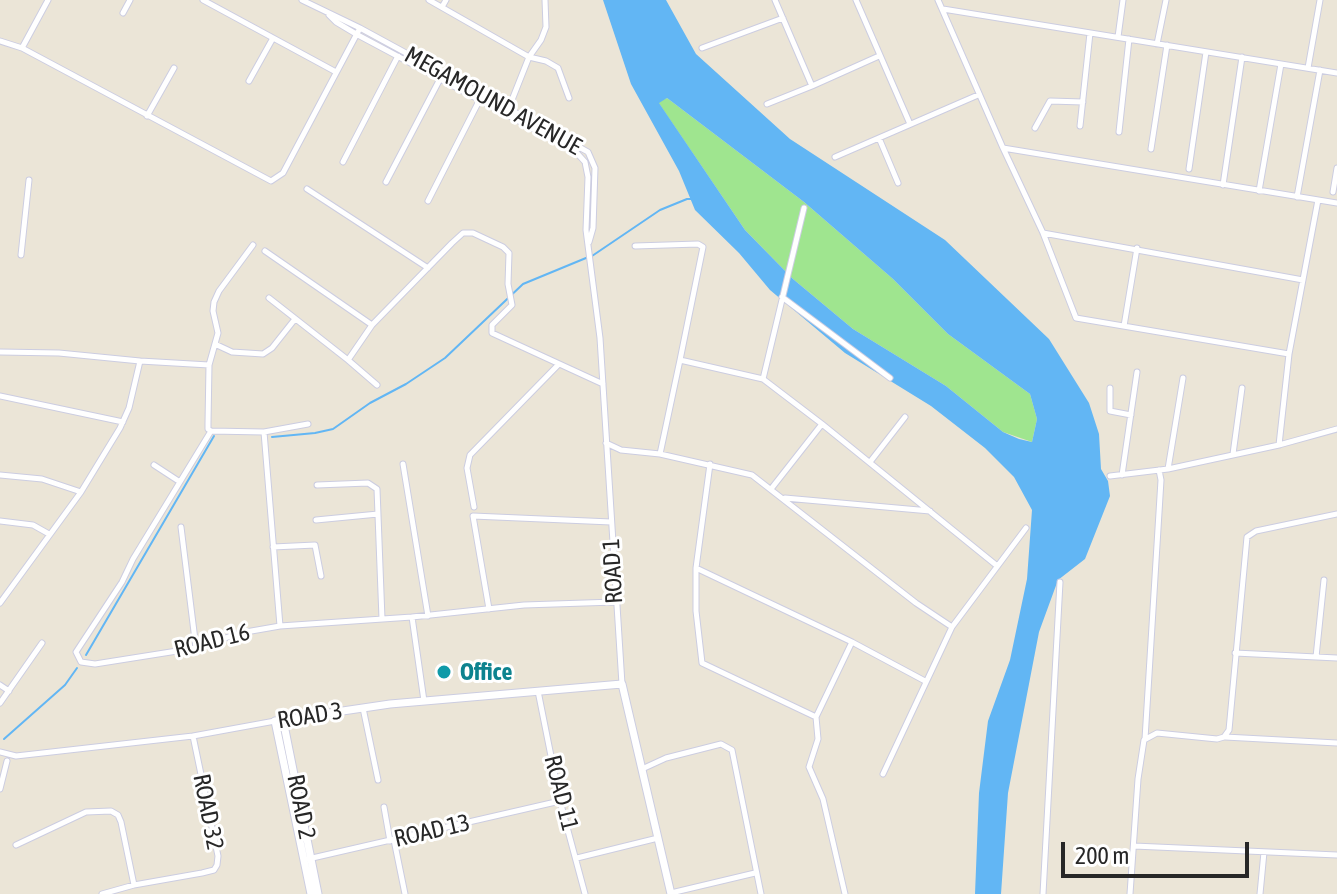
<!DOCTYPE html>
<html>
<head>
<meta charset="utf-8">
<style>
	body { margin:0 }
	#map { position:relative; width:1337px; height:894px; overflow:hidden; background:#ebe5d7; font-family:"Asap Condensed",sans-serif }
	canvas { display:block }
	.scale { position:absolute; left:1061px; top:842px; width:188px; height:36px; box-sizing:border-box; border:4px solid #272727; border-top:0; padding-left:10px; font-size:24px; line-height:28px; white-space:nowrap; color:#272727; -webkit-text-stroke:6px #fff; paint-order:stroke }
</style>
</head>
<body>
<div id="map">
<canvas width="1337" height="894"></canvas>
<div class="scale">200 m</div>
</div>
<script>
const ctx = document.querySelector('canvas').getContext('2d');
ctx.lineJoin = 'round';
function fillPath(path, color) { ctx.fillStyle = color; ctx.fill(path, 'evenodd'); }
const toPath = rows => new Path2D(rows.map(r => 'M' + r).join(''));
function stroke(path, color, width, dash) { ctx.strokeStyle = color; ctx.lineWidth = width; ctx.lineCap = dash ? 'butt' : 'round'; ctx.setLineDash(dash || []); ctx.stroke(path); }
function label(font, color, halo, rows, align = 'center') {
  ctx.font = font + ' "Asap Condensed",sans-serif'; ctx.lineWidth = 6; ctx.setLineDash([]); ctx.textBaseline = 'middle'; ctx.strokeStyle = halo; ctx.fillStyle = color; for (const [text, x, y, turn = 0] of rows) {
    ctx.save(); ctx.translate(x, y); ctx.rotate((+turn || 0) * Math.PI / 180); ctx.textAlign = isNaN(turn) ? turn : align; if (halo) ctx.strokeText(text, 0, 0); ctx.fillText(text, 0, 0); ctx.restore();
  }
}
fillPath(toPath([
	[667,98,804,202,893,279,948,334,1030,394,1037,419,1032,442,1003,432,946,386,853,329,793,279,745,230,658,102]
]), '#9fe58f');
fillPath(toPath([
	[603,0,666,0,696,54,790,139,945,240,1049,339,1089,403,1099,434,1101,469,1108,481,1110,496,1085,559,1058,580,1039,632,1008,793,1001,894,975,894,979,793,988,721,1010,660,1027,579,1032,510,1014,477,985,448,931,406,845,353,770,290,739,253,695,210,679,171,631,84],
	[667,98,804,202,893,279,948,334,1030,394,1037,419,1032,442,1019,439,1003,432,946,386,853,329,793,279,745,230,659,103]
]), '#62b6f4');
stroke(toPath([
	[592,256,660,210,687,199,694,199],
	[272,437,315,433,333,429,370,403,406,384,445,358,523,284,586,258],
	[86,655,214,436],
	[4,739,65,685,77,668]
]), '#62b6f4', 2);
const street = toPath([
	[203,0,336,72],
	[302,0,360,28,588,152,595,168,593,228,589,242],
	[429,0,529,57,546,61,558,68,569,98],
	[775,0,812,86,879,56],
	[856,0,910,124],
	[938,0,1003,148,1337,203],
	[442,7,446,0],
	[943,9,1337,73],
	[123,13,130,0],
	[329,15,336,22,356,34,575,151,585,162,588,177,586,230,600,338,622,684],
	[1118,37,1123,0],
	[0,41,22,48,271,181,283,173,360,28],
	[1157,44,1166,0],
	[22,48,48,0],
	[702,48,783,18],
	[1308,68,1320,0],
	[249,81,273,38],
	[767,104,812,86],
	[508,110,529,57,541,40,546,27,545,0],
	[147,116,174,68],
	[1080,126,1090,33],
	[1035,128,1050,101,1083,102],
	[1119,132,1129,39],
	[879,138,898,183],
	[1003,148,1043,233,1076,318,1289,354],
	[1151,149,1167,45],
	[835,157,978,95],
	[343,162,398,56],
	[1189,169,1206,52],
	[386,182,440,79],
	[1223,185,1242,57],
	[307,189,428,268],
	[1259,191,1281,64],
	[1333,192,1337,168],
	[1297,197,1320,70],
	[428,201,479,101],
	[1043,233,1303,280],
	[253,245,219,291,214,302,213,311,218,333,209,365,208,423,208,429,211,431,264,432,280,626],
	[635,246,698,244,703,247,680,360],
	[265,251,372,325],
	[21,255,29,180],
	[782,297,890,378],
	[269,298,348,360,372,325,452,243,463,233,473,233,503,247,509,253,508,284,512,305,492,325,492,333,603,384],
	[1124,326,1137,248],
	[217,345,232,352,263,354,272,348,295,319],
	[0,352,59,353,140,361],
	[348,360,377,385],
	[763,379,804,208],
	[1110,388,1110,411,1131,415],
	[0,396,123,422],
	[211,431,133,559,122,582,76,652,81,662,95,664,196,648,240,633,280,626,412,617,524,605,615,602],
	[264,432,308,424],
	[606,443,621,450,660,454,752,475,916,603,952,627,1026,528],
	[1279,445,1289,354,1318,200],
	[660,454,680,360,763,379,822,424,996,565],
	[1233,454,1242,388],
	[870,462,905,417],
	[403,464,428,616],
	[710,464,696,568,852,642,816,717,818,739,809,767,823,799,845,894],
	[154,465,180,482],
	[1168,469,1183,378],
	[0,475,42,479,81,492],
	[1122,475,1137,372],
	[1110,476,1168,469,1279,445,1337,429],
	[317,485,368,483,377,489,382,619],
	[771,489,822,424],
	[785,498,930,511],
	[474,507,467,468,470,455,559,364],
	[316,520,378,514],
	[0,521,33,525,49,534],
	[181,527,196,648],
	[273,547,315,545,321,576],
	[696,568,696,611,702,663,816,717],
	[0,603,81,492,120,428,129,408,140,361,209,365],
	[489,609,473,516,611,522],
	[412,617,424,701],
	[852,642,925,681],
	[1235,653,1337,658],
	[1316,657,1324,580],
	[0,685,9,691],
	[538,691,560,801,585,894],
	[0,703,42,643],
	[363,708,378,780],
	[1225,737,1337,743],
	[1145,739,1161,480,1159,470],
	[0,752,16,756,193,736,275,721],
	[642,769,666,758,721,744,732,750,761,894],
	[883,774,952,627],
	[0,789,7,761],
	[384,807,390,841],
	[394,840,405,894],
	[16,845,86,812,111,811,118,815,121,822,134,885],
	[1134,846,1337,855],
	[577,858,658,838],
	[308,859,560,801],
	[671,893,755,873],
	[102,894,134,885,202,873,214,870,217,865,218,856,193,736],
	[1043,894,1060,582],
	[1130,894,1138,779,1144,740,1157,733,1217,739,1224,737,1229,730,1247,537,1256,531,1337,514],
	[1260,894,1264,852]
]);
const secondary = toPath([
	[283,720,318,894],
	[311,894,275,721,390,704,622,684,671,894]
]);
stroke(street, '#cccde1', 7);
stroke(secondary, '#cccde1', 9);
stroke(street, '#fff', 5);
stroke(secondary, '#fff', 7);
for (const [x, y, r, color] of [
	[444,672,8,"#0f9aa8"]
]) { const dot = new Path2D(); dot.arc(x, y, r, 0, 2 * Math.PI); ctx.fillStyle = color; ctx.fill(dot); stroke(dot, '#fff', 3); }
label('24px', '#272727', '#fff', [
	["MEGAMOUND AVENUE",493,101,29],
	["ROAD 1",613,571,-93],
	["ROAD 16",212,641,-14],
	["ROAD 3",310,716,-9],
	["ROAD 11",561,793,76],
	["ROAD 2",301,807,79],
	["ROAD 32",208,812,79],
	["ROAD 13",432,831,-13]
]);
label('bold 24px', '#0d838f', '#fff', [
	["Office",460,672]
], 'left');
</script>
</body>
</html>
